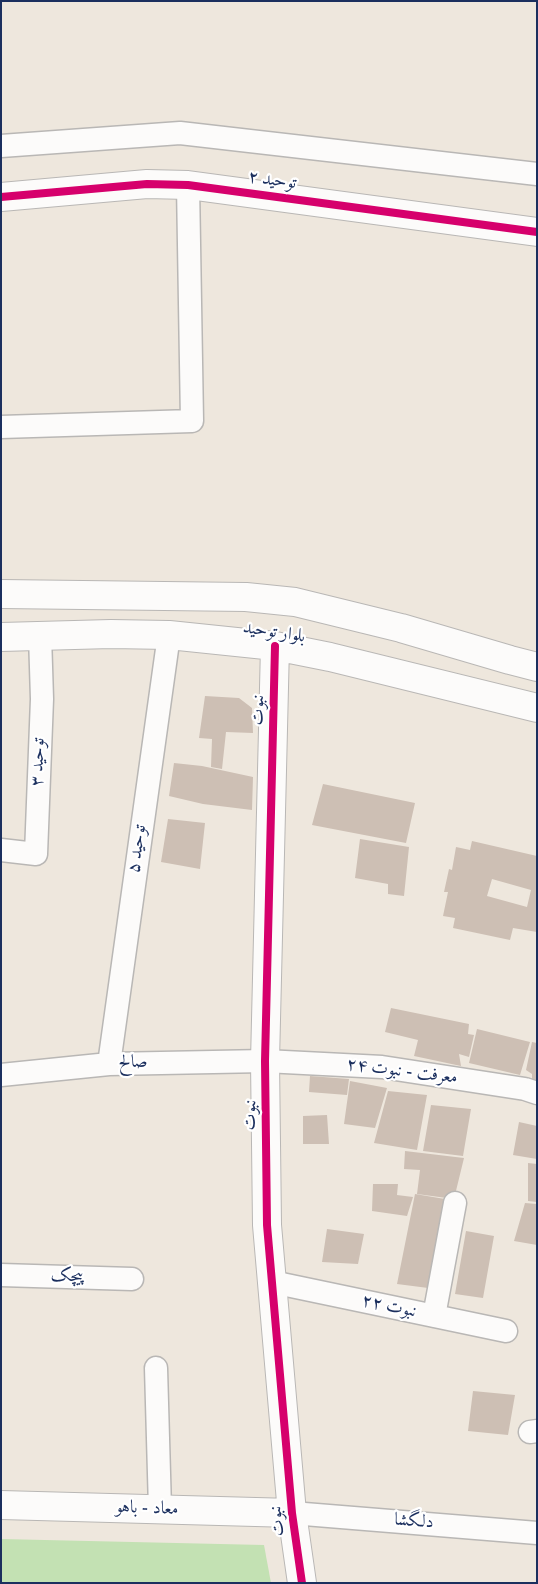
<!DOCTYPE html>
<html>
<head>
<meta charset="utf-8">
<style>
	body { margin:0 }
	#map { position:relative; width:538px; height:1584px; overflow:hidden; background:#eee7dd; font-family:"IM FELL Double Pica",serif }
	canvas { display:block }
	.frame { position:absolute; inset:0; border:2px solid #1b2f5e; pointer-events:none }
</style>
</head>
<body>
<div id="map">
<canvas width="538" height="1584"></canvas>
<div class="frame"></div>
</div>
<script>
const ctx = document.querySelector('canvas').getContext('2d');
ctx.lineJoin = 'round';
function fillPath(path, color) { ctx.fillStyle = color; ctx.fill(path, 'evenodd'); }
const toPath = rows => new Path2D(rows.map(r => 'M' + r).join(''));
function stroke(path, color, width, dash) { ctx.strokeStyle = color; ctx.lineWidth = width; ctx.lineCap = dash ? 'butt' : 'round'; ctx.setLineDash(dash || []); ctx.stroke(path); }
function label(font, color, halo, rows, align = 'center') {
  ctx.font = font + ' "IM FELL Double Pica",Amiri,serif'; ctx.lineWidth = 4.5; ctx.setLineDash([]); ctx.textBaseline = 'middle'; ctx.strokeStyle = halo; ctx.fillStyle = color; for (const [text, x, y, turn = 0] of rows) {
    ctx.save(); ctx.translate(x, y); ctx.rotate((+turn || 0) * Math.PI / 180); ctx.textAlign = isNaN(turn) ? turn : align; if (halo) ctx.strokeText(text, 0, 0); ctx.fillText(text, 0, 0); ctx.restore();
  }
}
fillPath(toPath([
	[1,1539,264,1545,271,1583,1,1583]
]), '#c3e1b3');
fillPath(toPath([
	[205,696,239,698,252,708,253,733,226,732,222,769,211,767,212,739,199,738],
	[174,763,202,766,253,777,252,810,203,804,169,796],
	[323,784,415,803,406,843,312,825],
	[168,819,205,823,200,869,161,862],
	[360,839,409,847,404,896,388,894,388,884,355,878],
	[472,841,537,856,537,932,513,928,510,940,453,928,455,918,443,916,448,892,444,892,449,869,452,870,456,847,470,850],
	[492,879,531,890,527,907,487,896],
	[391,1008,469,1024,468,1034,474,1035,469,1057,459,1054,461,1066,414,1056,418,1040,385,1032],
	[477,1029,530,1042,520,1075,469,1063],
	[532,1042,537,1043,537,1082,532,1082,532,1074,526,1070],
	[310,1076,349,1079,347,1095,309,1092],
	[350,1081,387,1088,375,1128,344,1124],
	[388,1091,427,1095,417,1150,374,1143],
	[431,1105,471,1109,463,1156,423,1151],
	[327,1115,329,1144,303,1144,303,1116],
	[519,1122,537,1126,537,1159,513,1155],
	[405,1151,464,1158,454,1199,417,1194,420,1170,404,1169],
	[528,1163,537,1164,537,1202,528,1201],
	[373,1184,398,1184,397,1195,413,1197,407,1216,372,1211],
	[415,1194,451,1200,436,1289,397,1284],
	[525,1203,537,1204,537,1245,514,1241],
	[327,1229,364,1234,358,1264,322,1262],
	[466,1231,494,1236,483,1298,455,1294],
	[473,1391,515,1395,508,1435,468,1431]
]), '#cdbfb4');
const street = toPath([
	[1,146,180,133,537,174],
	[1,427,192,421,188,185],
	[1,850,36,854,42,699,40,635],
	[109,1064,169,635],
	[1,1075,109,1064,265,1061,382,1067,525,1089,537,1093],
	[1,1275,132,1279],
	[272,1282,506,1331],
	[434,1316,455,1203],
	[156,1368,160,1509],
	[530,1432,537,1431],
	[292,1513,537,1533]
]);
const secondary = toPath([
	[1,197,147,184,188,185,537,232],
	[1,594,246,597,295,602,401,628,510,660,537,667],
	[1,637,111,634,169,635,275,646,330,657,537,708],
	[275,646,265,1061,267,1225,292,1513,302,1583],
	[1,1505,292,1513]
]);
stroke(street, '#b9b7b5', 25);
stroke(secondary, '#b9b7b5', 30);
stroke(street, '#fcfbfa', 22);
stroke(secondary, '#fcfbfa', 28);
stroke(toPath([
	[1,197,147,184,188,185,537,232],
	[275,646,265,1061,267,1225,292,1513,302,1583]
]), '#d6006c', 8);
label('18px', '#1b2f5e', '#fff', [
	["توحید ۲",272,181,8],
	["بلوار توحید",274,633,9],
	["نبوت",259,710,-89],
	["توحید ۳",39,762,-88],
	["توحید ۵",138,849,-82],
	["صالح",133,1063,-1],
	["معرفت - نبوت ۲۴",402,1072,7],
	["نبوت",251,1115,-90],
	["پیچک",67,1277,2],
	["نبوت ۲۲",389,1307,12],
	["معاد - باهو",147,1509,2],
	["نبوت",278,1521,-97],
	["دلگشا",414,1522,4]
]);
</script>
</body>
</html>
